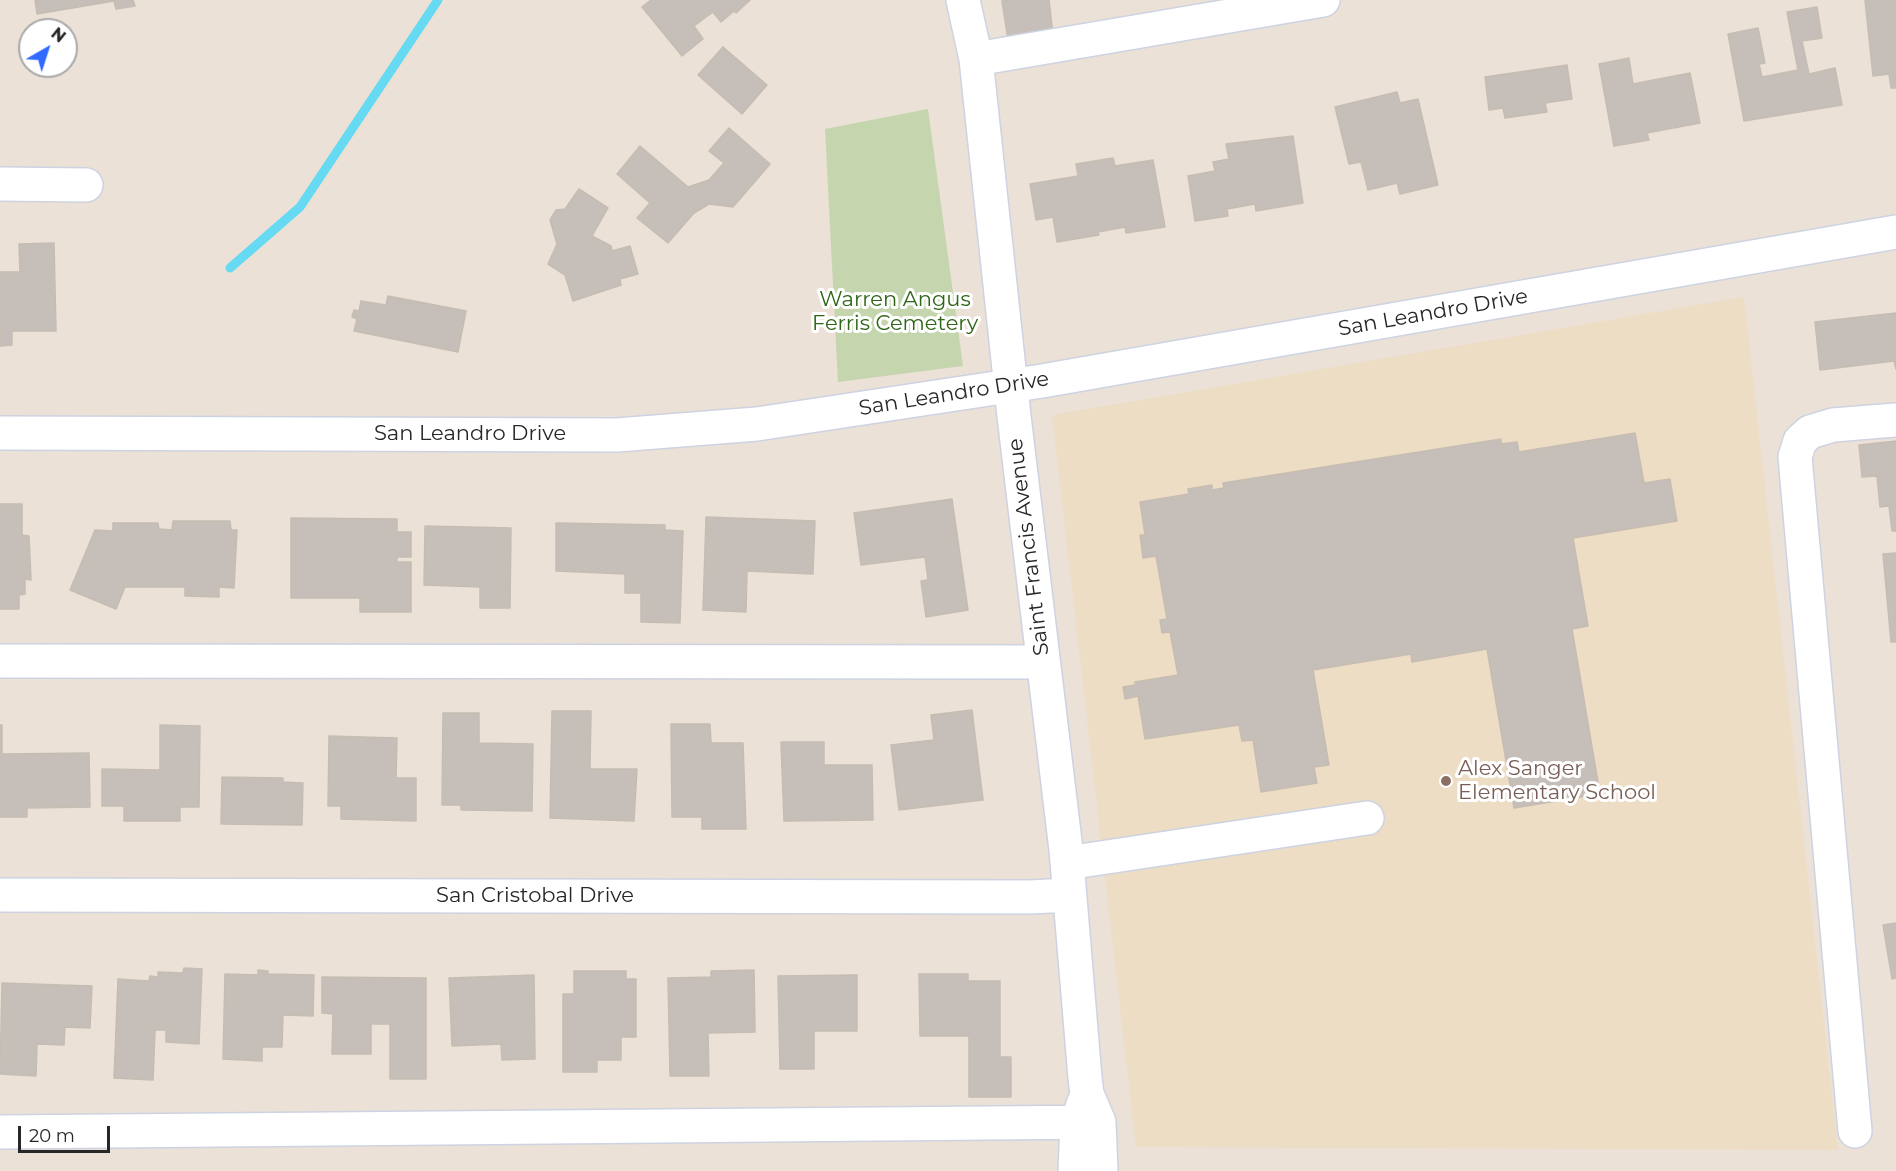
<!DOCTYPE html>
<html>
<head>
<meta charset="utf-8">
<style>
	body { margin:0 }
	#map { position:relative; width:1896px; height:1171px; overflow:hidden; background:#ebe1d7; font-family:Montserrat,sans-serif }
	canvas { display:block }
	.north { position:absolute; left:18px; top:18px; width:60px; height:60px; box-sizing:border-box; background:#fff; border:2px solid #a9a9a9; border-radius:50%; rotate:39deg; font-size:16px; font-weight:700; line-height:24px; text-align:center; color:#272727 }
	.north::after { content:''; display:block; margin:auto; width:21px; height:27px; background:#306aff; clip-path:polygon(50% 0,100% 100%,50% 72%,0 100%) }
	.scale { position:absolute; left:18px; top:1126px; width:92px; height:27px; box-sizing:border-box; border:3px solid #272727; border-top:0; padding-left:8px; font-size:18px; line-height:21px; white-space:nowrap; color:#272727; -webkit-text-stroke:4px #fff; paint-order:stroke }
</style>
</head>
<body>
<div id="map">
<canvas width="1896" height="1171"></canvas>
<div class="north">N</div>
<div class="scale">20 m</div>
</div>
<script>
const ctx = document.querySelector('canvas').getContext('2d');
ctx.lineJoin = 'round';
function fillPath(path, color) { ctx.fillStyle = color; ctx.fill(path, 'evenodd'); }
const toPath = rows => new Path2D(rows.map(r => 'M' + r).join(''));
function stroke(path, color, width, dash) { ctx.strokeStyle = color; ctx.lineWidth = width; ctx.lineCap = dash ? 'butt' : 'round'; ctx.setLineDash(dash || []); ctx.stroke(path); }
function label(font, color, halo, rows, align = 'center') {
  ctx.font = font + ' Montserrat,sans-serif'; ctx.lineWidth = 6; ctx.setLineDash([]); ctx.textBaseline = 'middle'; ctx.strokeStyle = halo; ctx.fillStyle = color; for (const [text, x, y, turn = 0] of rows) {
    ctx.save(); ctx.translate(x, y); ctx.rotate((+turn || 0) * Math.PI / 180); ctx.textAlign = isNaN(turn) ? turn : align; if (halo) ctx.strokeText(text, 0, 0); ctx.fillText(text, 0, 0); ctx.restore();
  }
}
fillPath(toPath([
	[1744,297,1838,1150,1136,1147,1052,415]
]), '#eeddc5');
fillPath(toPath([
	[928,109,963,366,838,382,825,129]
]), '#c5d5ae');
stroke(toPath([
	[230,268,300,207,438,0]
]), '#65daf2', 9);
const building = toPath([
	[35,0,133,0,135,6,116,9,114,1,37,14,35,0],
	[651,0,750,0,736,13,734,11,721,22,713,12,694,26,703,39,682,56,642,7,651,0],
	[1010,0,1049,0,1053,34,1008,40,1002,1,1010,0],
	[1865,0,1896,0,1896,88,1891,88,1889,74,1873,76,1865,0],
	[1817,7,1822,38,1802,41,1809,74,1835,68,1842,105,1744,121,1728,34,1758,28,1765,63,1759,64,1762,77,1798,70,1787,12,1817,7],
	[723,47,767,85,742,114,698,75,723,47],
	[1629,58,1633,84,1690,73,1700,123,1647,133,1649,140,1614,146,1599,64,1629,58],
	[1567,65,1572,99,1545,103,1547,112,1505,118,1503,108,1489,110,1485,77,1567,65],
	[1397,92,1400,103,1418,99,1438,185,1400,194,1397,183,1368,190,1361,162,1349,164,1335,107,1397,92],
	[729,128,770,164,733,207,709,204,694,213,668,243,637,218,650,203,617,174,640,146,688,187,709,180,724,163,709,151,729,128],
	[1293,136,1303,203,1256,211,1255,204,1227,209,1228,216,1195,221,1188,176,1215,171,1213,162,1229,159,1226,144,1293,136],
	[1113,158,1115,166,1153,160,1165,227,1126,233,1125,227,1098,232,1099,235,1057,242,1053,217,1036,220,1030,184,1078,176,1076,164,1113,158],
	[579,189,608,208,592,236,611,246,612,251,630,246,638,274,620,279,621,285,573,301,565,275,548,264,557,244,550,220,556,210,565,209,579,189],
	[54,243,56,331,12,331,12,345,0,346,0,272,20,272,19,244,54,243],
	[388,296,466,311,458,352,354,331,357,319,352,317,354,310,359,311,361,301,386,305,388,296],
	[1896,313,1896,369,1894,361,1820,370,1815,322,1896,313],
	[1635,433,1644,483,1670,479,1677,521,1573,538,1588,626,1572,629,1600,794,1514,808,1487,649,1412,662,1411,654,1313,670,1329,765,1314,767,1317,783,1261,792,1253,740,1242,741,1239,725,1145,739,1138,696,1125,699,1123,687,1135,685,1135,682,1178,675,1170,632,1162,633,1160,620,1167,619,1156,556,1143,558,1140,535,1145,535,1140,502,1189,494,1188,489,1212,485,1212,490,1224,488,1223,483,1501,439,1501,444,1517,442,1519,452,1635,433],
	[1896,441,1896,531,1892,531,1889,506,1880,507,1877,476,1862,477,1859,445,1896,441],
	[952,499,968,610,926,617,921,581,928,580,925,557,861,565,854,513,952,499],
	[0,504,22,504,22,535,29,536,31,580,25,579,25,594,19,595,19,609,0,609,0,504],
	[706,517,815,521,813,574,747,571,746,612,703,610,706,517],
	[291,518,397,519,397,532,411,532,411,557,397,557,397,562,411,562,411,612,360,612,360,598,291,598,291,518],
	[173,521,230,521,231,530,237,530,234,588,219,587,219,597,185,596,185,587,125,587,116,609,70,590,95,530,113,531,113,523,158,523,159,529,172,530,173,521],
	[556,523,665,525,665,530,683,531,680,623,641,622,641,593,625,593,625,574,556,571,556,523],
	[425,526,511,528,510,608,480,608,480,587,424,585,425,526],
	[1896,553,1896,642,1891,642,1883,554,1896,553],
	[972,710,983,800,899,810,891,745,934,740,931,715,972,710],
	[552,711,591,711,590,769,637,769,634,821,550,818,552,711],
	[443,713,479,713,479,743,533,744,532,811,461,810,461,805,442,805,443,713],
	[671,724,710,724,711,743,743,743,746,829,702,829,702,817,672,817,671,724],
	[0,725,2,725,2,754,89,753,90,807,27,808,27,817,0,817,0,725],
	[160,725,200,726,199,807,180,807,180,821,124,821,124,806,102,806,102,769,160,770,160,725],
	[329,736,397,738,396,778,416,778,416,821,341,819,341,806,328,806,329,736],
	[781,742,824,742,824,765,872,765,873,820,784,821,781,742],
	[222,777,283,778,283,782,303,783,302,825,221,824,222,777],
	[1896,923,1896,978,1892,979,1883,925,1896,923],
	[184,968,202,969,199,1044,166,1042,166,1030,155,1030,153,1080,114,1078,118,979,149,981,150,976,158,977,158,972,183,973,184,968],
	[258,970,268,971,268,974,314,975,313,1016,283,1015,282,1047,262,1047,262,1061,223,1059,225,974,258,975,258,970],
	[754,970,755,1032,708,1033,709,1076,670,1076,668,978,711,977,711,971,754,970],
	[574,971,626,971,626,979,636,979,636,1037,621,1037,621,1060,597,1060,597,1072,563,1072,563,994,574,994,574,971],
	[919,974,968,974,968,981,1000,981,1000,1057,1011,1057,1011,1097,969,1097,969,1036,920,1036,919,974],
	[534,975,535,1059,502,1060,501,1044,452,1046,449,978,534,975],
	[857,975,857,1031,814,1031,814,1069,780,1069,778,976,857,975],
	[322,977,426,978,426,1079,390,1079,390,1024,371,1024,371,1054,332,1054,333,1014,322,1013,322,977],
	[2,983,92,986,90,1028,65,1027,64,1045,37,1044,36,1076,0,1074,2,983]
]);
fillPath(building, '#c6beb8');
stroke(building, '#c6bdb2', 1.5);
const minor = toPath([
	[963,0,976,59,1014,416,1066,850,1085,1078,1087,1094,1099,1122,1101,1171],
	[976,59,1323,0],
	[0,184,86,185],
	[0,433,617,435,757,424,1042,381,1896,232],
	[0,661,1043,662],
	[1067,863,1367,818],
	[0,895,1030,897,1069,895],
	[1855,1131,1795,457,1800,441,1810,432,1833,425,1896,420],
	[0,1132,1099,1122],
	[1075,1171,1077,1122,1084,1102]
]);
stroke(minor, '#cdd3e1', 36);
stroke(minor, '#fff', 33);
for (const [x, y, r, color] of [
	[1446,781,6,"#8d6e63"]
]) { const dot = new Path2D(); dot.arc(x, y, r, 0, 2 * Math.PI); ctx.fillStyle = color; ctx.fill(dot); stroke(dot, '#fff', 2); }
label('21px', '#2e6516', '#fff', [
	["Warren Angus",895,300],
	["Ferris Cemetery",895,324]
]);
label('21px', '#272727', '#fff', [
	["San Leandro Drive",1433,313,-10],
	["San Leandro Drive",954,394,-9],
	["San Leandro Drive",470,434],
	["Saint Francis Avenue",1029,547,-97],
	["San Cristobal Drive",535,896]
]);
label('21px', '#785e54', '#fff', [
	["Alex Sanger",1458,769],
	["Elementary School",1458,793]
], 'left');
</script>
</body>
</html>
